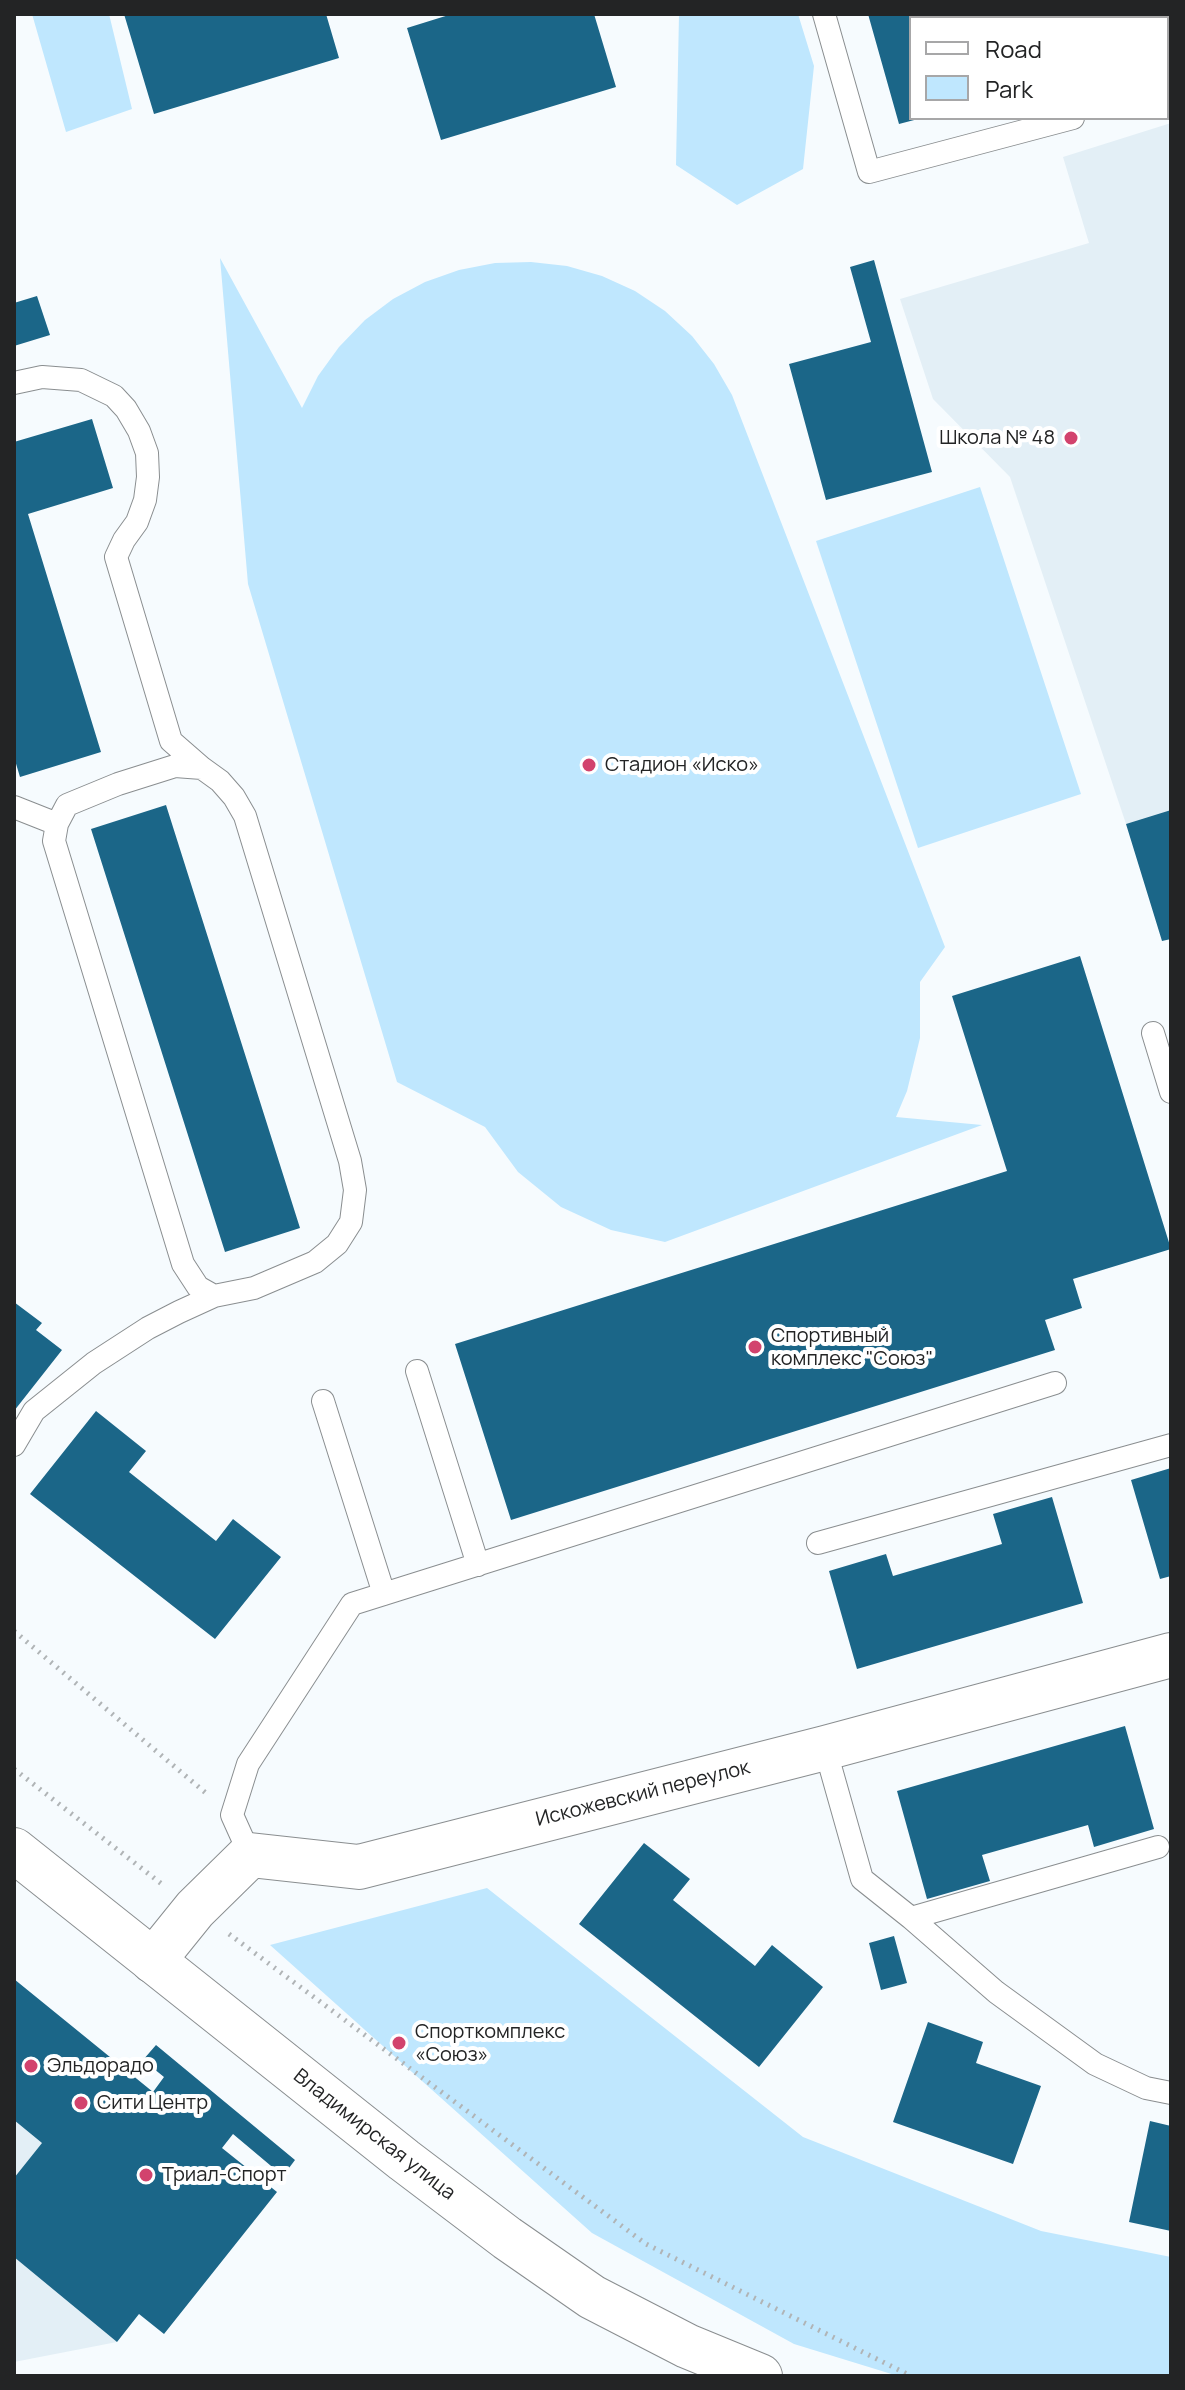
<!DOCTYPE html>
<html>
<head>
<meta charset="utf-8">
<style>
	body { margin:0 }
	#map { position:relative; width:1185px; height:2390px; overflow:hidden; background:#f6fbfe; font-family:Manrope,sans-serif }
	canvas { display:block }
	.frame { position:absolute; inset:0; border:16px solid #232425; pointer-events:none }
	.legend { position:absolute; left:909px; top:16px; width:260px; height:104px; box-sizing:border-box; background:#fff; border:2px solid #a7a7a8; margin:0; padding:10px 14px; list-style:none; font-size:24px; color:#232425 }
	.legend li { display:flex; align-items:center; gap:16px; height:40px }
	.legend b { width:40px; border:2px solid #a7a7a8 }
</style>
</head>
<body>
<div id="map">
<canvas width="1185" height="2390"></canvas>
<div class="frame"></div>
<ul class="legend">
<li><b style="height:10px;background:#fff"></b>Road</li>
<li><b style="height:22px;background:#bfe7fe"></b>Park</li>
</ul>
</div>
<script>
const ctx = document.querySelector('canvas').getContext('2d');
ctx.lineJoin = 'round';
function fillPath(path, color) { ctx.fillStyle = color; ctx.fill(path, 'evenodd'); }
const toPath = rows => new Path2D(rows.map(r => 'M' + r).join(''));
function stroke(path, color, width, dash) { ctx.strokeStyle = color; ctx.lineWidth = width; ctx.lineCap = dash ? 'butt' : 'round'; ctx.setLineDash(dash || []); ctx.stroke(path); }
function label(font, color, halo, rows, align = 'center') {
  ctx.font = font + ' Manrope,sans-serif'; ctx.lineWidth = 8; ctx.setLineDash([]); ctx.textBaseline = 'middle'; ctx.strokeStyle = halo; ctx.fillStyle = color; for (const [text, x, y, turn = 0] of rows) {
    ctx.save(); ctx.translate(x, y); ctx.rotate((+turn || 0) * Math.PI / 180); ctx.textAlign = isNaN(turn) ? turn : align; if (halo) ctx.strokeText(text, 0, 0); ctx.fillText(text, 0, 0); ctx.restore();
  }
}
fillPath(toPath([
	[1171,123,1171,810,1126,824,1010,477,933,399,900,299,1089,243,1063,157],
	[14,2120,42,2143,14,2178],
	[14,2257,117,2342,14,2362]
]), '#e3eff6');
fillPath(toPath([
	[32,14,109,14,132,109,66,132],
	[679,14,798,14,814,66,803,169,737,205,676,165],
	[220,258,302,408,318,376,339,347,365,320,393,299,425,282,459,270,495,263,531,262,567,266,602,276,635,291,665,311,692,336,714,364,732,395,945,947,920,982,920,1038,907,1091,896,1117,982,1125,665,1242,611,1230,561,1207,518,1172,485,1127,397,1082,248,584],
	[980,487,1081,794,918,848,816,541],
	[487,1888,803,2137,1041,2231,1171,2257,1171,2376,898,2376,794,2344,592,2233,270,1945]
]), '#bfe7fe');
fillPath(toPath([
	[124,14,326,14,339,58,154,114],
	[452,14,594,14,616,87,441,140,407,28],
	[868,14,1171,14,1171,47,1167,48,1167,18,911,18,911,118,918,119,899,124],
	[874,260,932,472,826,500,789,364,871,342,850,267],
	[37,296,50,335,14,346,14,303],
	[92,419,113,488,28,514,101,752,20,777,14,757,14,442],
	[166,805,300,1228,225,1252,91,829],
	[1171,810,1171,939,1162,941,1126,824],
	[1080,956,1171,1249,1073,1279,1082,1308,1045,1320,1055,1350,511,1520,455,1344,1007,1171,952,996],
	[14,1302,42,1323,36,1330,62,1350,14,1411],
	[96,1411,146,1451,129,1472,216,1541,233,1519,281,1557,215,1639,30,1494],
	[1171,1468,1171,1576,1160,1579,1131,1480],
	[1052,1497,1083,1603,857,1669,829,1571,886,1554,893,1576,1002,1544,993,1514],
	[1125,1726,1154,1829,1094,1847,1088,1825,982,1855,990,1881,927,1899,897,1791],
	[644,1843,690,1879,673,1900,755,1966,772,1945,823,1987,759,2067,579,1924],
	[894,1936,907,1983,881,1990,869,1943],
	[14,1979,153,2092,164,2077,143,2060,156,2045,295,2160,283,2176,233,2134,222,2148,277,2192,164,2334,139,2314,117,2342,14,2257,14,2178,42,2143,14,2120],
	[928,2022,983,2042,976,2063,1041,2086,1013,2164,893,2122],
	[1150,2121,1171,2126,1171,2231,1129,2222]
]), '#1b6688');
const lane = toPath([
	[824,14,869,172,1073,118],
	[1167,93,1171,92],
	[14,383,42,377,81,380,114,396,126,409,139,431,147,453,148,477,145,500,137,522,124,540,116,557,171,741,202,768],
	[14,807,57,824],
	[1153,1033,1171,1092],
	[417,1371,478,1565],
	[323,1401,384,1594],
	[14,1445,34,1411,94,1363,148,1328,179,1312,214,1296,254,1288,315,1262,337,1244,351,1222,355,1190,350,1161,245,816,234,797,220,781,202,768,175,766,118,784,67,805,57,824,54,841,183,1264,198,1287,214,1296],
	[818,1543,1171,1445],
	[825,1748,862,1879,911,1918,996,1992,1095,2064,1146,2088,1171,2093],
	[250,1855,232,1815,248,1764,352,1604,1055,1383],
	[911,1918,1158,1847]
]);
const street = toPath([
	[153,1961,195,1909,250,1855,359,1867,825,1748,1171,1655]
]);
const secondary = toPath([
	[14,1850,404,2160,507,2238,592,2297,687,2346,760,2376]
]);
stroke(lane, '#8a8e90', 24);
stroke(street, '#8a8e90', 46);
stroke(secondary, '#8a8e90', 46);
stroke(toPath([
	[14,1631,207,1794],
	[14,1769,163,1885],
	[229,1934,646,2244,911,2376]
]), '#b0b4b6', 5, [2, 6]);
stroke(lane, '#fff', 22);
stroke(street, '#fff', 44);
stroke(secondary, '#fff', 44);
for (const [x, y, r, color] of [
	[1071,438,8,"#d2436d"],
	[589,765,8,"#d2436d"],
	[755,1347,8,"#d2436d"],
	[399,2043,8,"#d2436d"],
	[31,2066,8,"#d2436d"],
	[81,2103,8,"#d2436d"],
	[146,2175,8,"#d2436d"]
]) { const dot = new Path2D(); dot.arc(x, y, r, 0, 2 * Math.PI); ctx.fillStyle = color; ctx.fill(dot); stroke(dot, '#fff', 3); }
label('20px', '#232425', '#fff', [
	["Школа № 48",1055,438,"right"],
	["Стадион «Иско»",605,765],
	["Спортивный",771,1336],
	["комплекс \"Союз\"",771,1359],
	["Спорткомплекс",415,2032],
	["«Союз»",415,2055],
	["Эльдорадо",47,2066],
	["Сити Центр",97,2103],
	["Триал-Спорт",162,2175]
], 'left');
label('20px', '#232425', '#fff', [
	["Искожевский переулок",643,1794,-14],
	["Владимирская улица",374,2135,38]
]);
</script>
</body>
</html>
